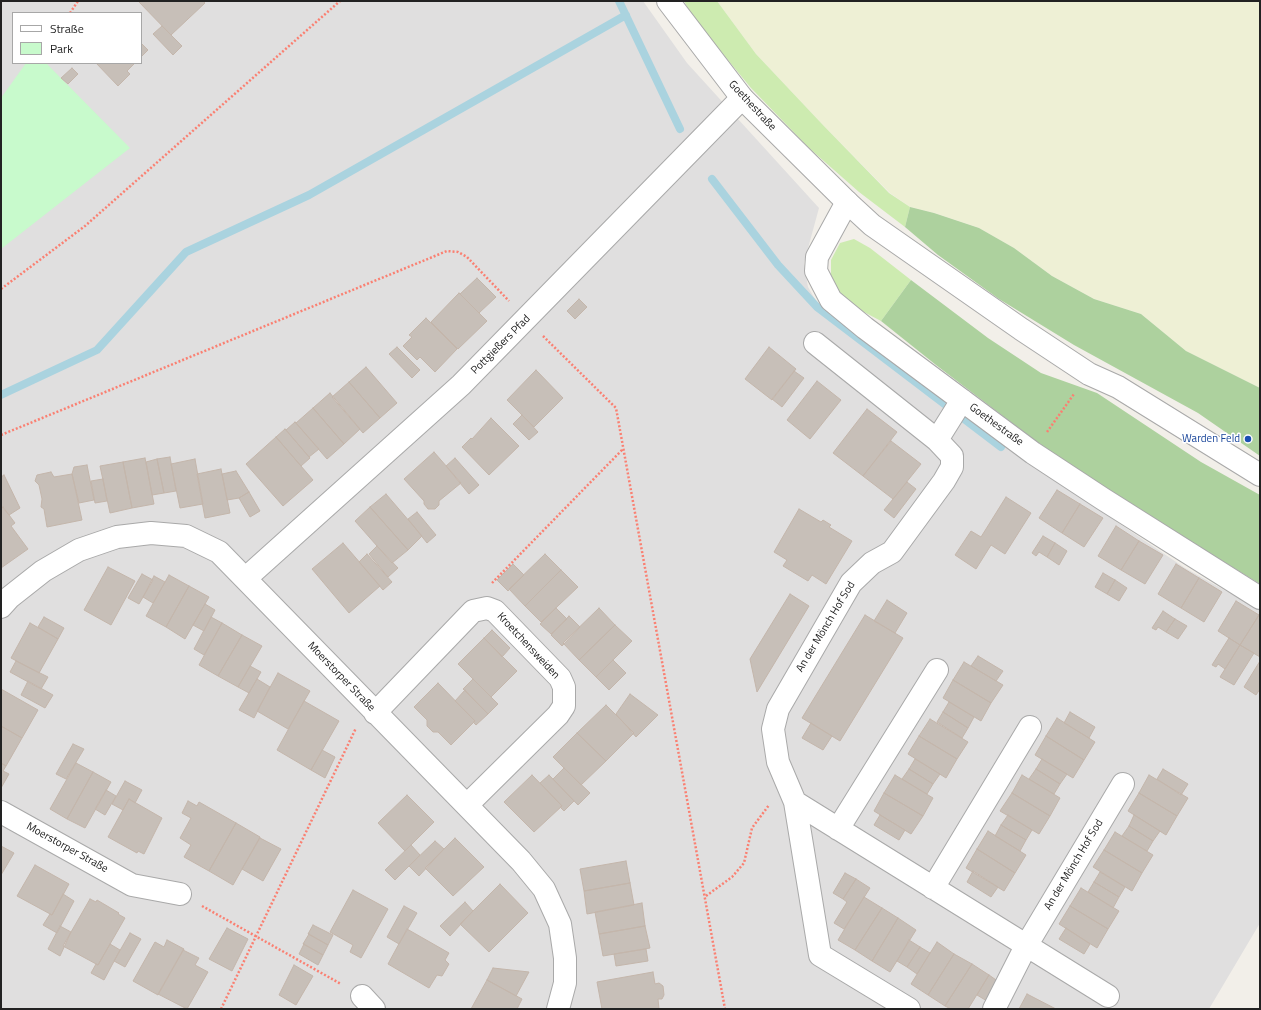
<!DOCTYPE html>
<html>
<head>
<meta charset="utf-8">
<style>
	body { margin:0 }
	#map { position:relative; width:1261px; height:1010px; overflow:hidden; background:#f2efe9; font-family:"Titillium Web",sans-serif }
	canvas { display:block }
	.frame { position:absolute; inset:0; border:2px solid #222; pointer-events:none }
	.legend { position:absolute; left:12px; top:12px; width:130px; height:52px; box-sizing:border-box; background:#fff; border:1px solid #a7a7a7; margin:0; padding:5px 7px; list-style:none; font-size:12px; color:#222 }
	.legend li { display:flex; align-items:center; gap:8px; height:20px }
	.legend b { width:20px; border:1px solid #a7a7a7 }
</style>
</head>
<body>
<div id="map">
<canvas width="1261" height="1010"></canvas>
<div class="frame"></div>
<ul class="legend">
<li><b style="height:5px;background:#fff"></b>Straße</li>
<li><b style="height:11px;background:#c8facc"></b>Park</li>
</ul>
</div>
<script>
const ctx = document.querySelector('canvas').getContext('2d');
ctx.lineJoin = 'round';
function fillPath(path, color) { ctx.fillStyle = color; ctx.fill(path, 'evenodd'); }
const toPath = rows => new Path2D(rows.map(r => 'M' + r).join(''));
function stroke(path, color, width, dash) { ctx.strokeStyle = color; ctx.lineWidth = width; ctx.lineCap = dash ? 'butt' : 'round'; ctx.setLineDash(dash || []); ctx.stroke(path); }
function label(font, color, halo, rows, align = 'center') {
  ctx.font = font + ' "Titillium Web",sans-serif'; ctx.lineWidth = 3; ctx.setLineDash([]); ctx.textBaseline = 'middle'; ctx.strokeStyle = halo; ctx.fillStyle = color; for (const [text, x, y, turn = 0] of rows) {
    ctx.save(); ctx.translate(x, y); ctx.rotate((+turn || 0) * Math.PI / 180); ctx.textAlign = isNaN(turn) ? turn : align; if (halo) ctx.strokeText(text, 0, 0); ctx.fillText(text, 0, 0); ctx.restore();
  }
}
fillPath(toPath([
	[1,1,643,1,687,63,819,208,804,263,808,287,823,313,942,403,1092,505,1185,568,1260,610,1260,923,1209,1009,1,1009],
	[13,13,141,13,141,63,13,63]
]), '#e0dfdf');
fillPath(toPath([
	[717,1,1260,1,1260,388,1186,351,1141,314,1094,299,1052,276,1014,248,979,228,934,213,910,207,890,193,822,124,756,54]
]), '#eef0d5');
fillPath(toPath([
	[684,1,717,1,756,54,822,124,889,193,910,207,905,227,859,192,809,148,751,88,694,19],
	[854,239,870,248,911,280,881,321,862,311,841,295,831,275,831,260,840,243]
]), '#cdebb0');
fillPath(toPath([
	[910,207,934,213,979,228,1014,248,1052,276,1094,299,1141,314,1186,351,1260,388,1260,456,1198,413,1074,345,999,299,938,255,905,227],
	[911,280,988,338,1041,373,1097,393,1201,462,1260,495,1260,584,1075,471,936,365,881,321]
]), '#add19e');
fillPath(toPath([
	[26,63,46,63,130,148,1,249,1,98]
]), '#c8facc');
stroke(toPath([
	[619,1,680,129],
	[712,179,778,265,817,307,1001,447],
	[1,395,97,350,186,252,309,195,626,15]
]), '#aad3df', 8);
const building = toPath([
	[138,1,203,1,205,3,171,35,138,1],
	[162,26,182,46,173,55,153,34,162,26],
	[141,43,148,50,141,57,141,43],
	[96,63,135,63,127,71,130,74,118,86,96,63],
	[72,68,78,74,68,84,61,78,72,68],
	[477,278,496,297,479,313,460,294,477,278],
	[459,293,487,321,458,349,431,322,459,293],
	[579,299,587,307,575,319,567,311,579,299],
	[426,318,457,349,435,372,420,357,417,360,403,346,412,337,409,335,426,318],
	[397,347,420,370,412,378,389,354,397,347],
	[769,347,796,369,772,400,745,379,769,347],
	[366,367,397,403,380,418,349,382,366,367],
	[536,370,563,398,534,427,507,400,536,370],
	[794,371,804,378,782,407,772,399,794,371],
	[817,381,841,400,810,439,787,420,817,381],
	[349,382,380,418,363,433,332,397,349,382],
	[330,393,360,429,344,444,313,408,330,393],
	[313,408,344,444,327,459,296,423,313,408],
	[867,409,897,432,863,476,833,453,867,409],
	[522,415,538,432,529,440,513,424,522,415],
	[491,418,519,446,489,475,462,447,471,438,472,439,491,418],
	[295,422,319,449,309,457,286,430,295,422],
	[285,429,310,458,301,466,276,437,285,429],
	[276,437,313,480,283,506,246,464,276,437],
	[891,441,921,464,893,499,863,476,891,441],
	[434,452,461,483,439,501,439,505,435,509,428,509,424,504,424,501,404,479,434,452],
	[170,457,176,491,164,493,157,459,170,457],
	[145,458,154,504,132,508,123,462,145,458],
	[455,458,479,485,469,494,446,466,455,458],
	[157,459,164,493,152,495,146,462,157,459],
	[195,459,203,504,180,508,171,464,195,459],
	[123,462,132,508,110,513,100,466,123,462],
	[87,465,94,500,79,503,72,474,74,467,87,465],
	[221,469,230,513,205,518,197,474,221,469],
	[236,471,249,492,239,498,227,500,222,474,236,471],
	[51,472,54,477,72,474,82,520,47,527,44,509,41,507,42,499,39,485,35,481,37,475,51,472],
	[4,475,20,508,9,515,1,506,1,477,4,475],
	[103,479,107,501,95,503,91,481,103,479],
	[907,482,916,489,894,518,884,510,907,482],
	[1057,490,1080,504,1062,533,1039,518,1057,490],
	[249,492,260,511,250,517,239,498,249,492],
	[386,494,422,536,408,550,370,507,386,494],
	[1006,497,1031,513,1005,554,991,545,976,569,955,555,971,531,981,537,1006,497],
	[1080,504,1103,518,1084,547,1062,533,1080,504],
	[3,507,15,523,11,526,28,549,1,568,1,509,3,507],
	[370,507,408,550,392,563,355,521,370,507],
	[799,509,821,522,823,520,831,525,829,527,852,541,826,584,812,575,808,581,783,566,787,560,774,552,799,509],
	[417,512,436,535,427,543,408,519,417,512],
	[1116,526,1139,541,1121,570,1098,556,1116,526],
	[1043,536,1055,543,1047,557,1039,552,1036,556,1032,553,1043,536],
	[1139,541,1163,555,1145,584,1121,570,1139,541],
	[343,543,380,586,349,613,312,569,343,543],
	[1055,543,1067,551,1059,565,1047,557,1055,543],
	[377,546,398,568,388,577,369,554,377,546],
	[367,554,392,582,383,590,359,562,367,554],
	[545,554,561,570,525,606,509,589,545,554],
	[513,564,524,575,508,591,497,580,513,564],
	[1176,564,1199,578,1181,608,1158,594,1176,564],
	[108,567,135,581,111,625,84,610,108,567],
	[561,570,578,587,541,622,525,606,561,570],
	[1103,573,1115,580,1107,594,1095,587,1103,573],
	[142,574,153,580,139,604,128,598,142,574],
	[169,575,189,586,166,627,146,616,169,575],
	[154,576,165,582,153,603,143,597,154,576],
	[1199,578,1222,592,1204,622,1181,608,1199,578],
	[1115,580,1127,588,1119,601,1107,594,1115,580],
	[189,586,209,597,185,639,166,627,189,586],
	[790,594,809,606,757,692,750,659,790,594],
	[887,600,907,613,895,633,874,621,887,600],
	[1236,601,1259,615,1240,645,1218,631,1236,601],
	[205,604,215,610,204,631,193,625,205,604],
	[556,608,567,619,551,634,540,624,556,608],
	[599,608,615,625,579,660,563,643,599,608],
	[1163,611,1175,619,1166,632,1158,627,1156,630,1152,628,1163,611],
	[865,615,903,638,840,741,802,718,865,615],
	[1259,615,1260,616,1260,657,1240,645,1259,615],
	[569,616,580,627,562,646,551,635,569,616],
	[44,617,64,628,58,639,38,627,44,617],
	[211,617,222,623,204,655,194,649,211,617],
	[1175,619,1187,626,1178,639,1166,632,1175,619],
	[30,623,58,639,39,673,11,658,30,623],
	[222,623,242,635,218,676,199,665,222,623],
	[615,625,632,641,596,677,579,660,615,625],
	[492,630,510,648,502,657,484,638,492,630],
	[242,635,262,646,238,687,218,676,242,635],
	[484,638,517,671,491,697,458,664,484,638],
	[1229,638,1240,645,1225,669,1218,664,1216,667,1212,665,1229,638],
	[1240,645,1254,653,1234,685,1220,677,1240,645],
	[978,656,1003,671,996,681,971,666,978,656],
	[613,660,626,673,609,690,596,677,613,660],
	[16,661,48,677,41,689,10,672,16,661],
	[1260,661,1260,689,1256,695,1244,687,1260,661],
	[964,662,1003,685,991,703,953,680,964,662],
	[250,666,261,672,249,693,238,687,250,666],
	[278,673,310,691,288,729,257,711,278,673],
	[257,679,270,687,254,718,239,710,257,679],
	[473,679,498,704,488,714,463,689,473,679],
	[953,680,991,703,981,721,943,698,953,680],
	[28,681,53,695,45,708,21,695,28,681],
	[438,683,475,721,451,745,438,732,433,732,427,726,427,720,414,707,438,683],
	[1,689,38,710,22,738,1,726,1,689],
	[465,690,488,714,476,725,473,722,475,721,455,701,465,690],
	[630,694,658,715,636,737,616,714,630,694],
	[304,701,339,721,311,770,277,750,304,701],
	[949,702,974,717,968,728,943,712,949,702],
	[606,705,634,733,606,761,577,733,606,705],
	[943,712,968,728,962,738,937,722,943,712],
	[1070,712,1095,727,1089,738,1064,723,1070,712],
	[1057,718,1095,742,1084,760,1046,736,1057,718],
	[930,719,968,742,957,759,919,736,930,719],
	[811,723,832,736,823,750,802,738,811,723],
	[1,726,22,738,6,766,1,763,1,726],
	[577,733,606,761,581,785,553,757,577,733],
	[919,736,957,759,946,778,908,754,919,736],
	[1046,736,1084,760,1073,778,1035,755,1046,736],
	[73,744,84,749,66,779,56,774,73,744],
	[322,750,335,757,325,778,311,770,322,750],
	[915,759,940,774,933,784,909,769,915,759],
	[1042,759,1067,774,1060,784,1036,769,1042,759],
	[1,763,6,766,3,771,9,774,1,788,1,763],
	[76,763,93,772,67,819,50,809,76,763],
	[564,768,590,793,578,805,553,779,564,768],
	[909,769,933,784,927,794,902,779,909,769],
	[1036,769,1060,784,1054,794,1029,779,1036,769],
	[1163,769,1188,784,1181,795,1157,779,1163,769],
	[93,772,111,782,85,828,67,819,93,772],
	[532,775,562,806,534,832,504,802,532,775],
	[549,775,574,801,564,811,560,807,562,806,540,783,549,775],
	[895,775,933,798,923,816,884,793,895,775],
	[1022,775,1060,798,1050,816,1012,793,1022,775],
	[1149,775,1188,798,1177,816,1139,793,1149,775],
	[125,781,142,790,135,803,129,799,123,810,112,804,125,781],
	[106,790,116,796,105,815,95,809,106,790],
	[884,793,923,816,911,834,874,811,884,793],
	[1012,793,1050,816,1039,834,1000,811,1012,793],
	[1139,793,1177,816,1166,835,1128,811,1139,793],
	[407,795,434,822,405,851,378,823,407,795],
	[129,799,162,818,144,854,138,851,137,853,108,837,129,799],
	[188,801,197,806,199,802,236,823,209,871,184,857,191,845,180,838,191,818,182,813,188,801],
	[880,815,905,830,899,840,874,825,880,815],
	[1008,815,1032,830,1026,840,1001,825,1008,815],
	[1134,815,1160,831,1153,841,1129,826,1134,815],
	[236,823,260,837,233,885,209,871,236,823],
	[1001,825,1026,840,1020,851,995,836,1001,825],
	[1129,826,1153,841,1147,851,1122,836,1129,826],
	[988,831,1026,855,1015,873,977,849,988,831],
	[1115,832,1153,855,1142,873,1104,850,1115,832],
	[260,838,281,849,263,881,242,869,260,838],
	[455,838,484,867,453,896,425,868,455,838],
	[435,841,444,849,419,876,409,866,435,841],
	[411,845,420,855,395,880,385,870,411,845],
	[1,846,14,853,1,875,1,846],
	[977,849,1015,873,1004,891,966,868,977,849],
	[1104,850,1142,873,1132,891,1093,867,1104,850],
	[626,861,630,883,584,891,580,869,626,861],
	[35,865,69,884,52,915,17,896,35,865],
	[973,871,998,887,991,897,967,882,973,871],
	[1100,872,1125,887,1119,897,1094,882,1100,872],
	[845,873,856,879,843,899,833,893,845,873],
	[856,879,870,888,844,929,834,923,847,902,843,899,856,879],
	[1094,882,1119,897,1113,908,1088,892,1094,882],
	[630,883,634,905,587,914,584,891,630,883],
	[500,884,528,913,489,952,460,924,500,884],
	[1081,888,1119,911,1108,929,1070,906,1081,888],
	[353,890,388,909,361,958,350,952,353,945,330,932,353,890],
	[63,894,74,901,57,933,43,925,50,914,52,915,63,894],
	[864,897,882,908,855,950,838,940,864,897],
	[90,899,96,902,97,900,119,913,118,914,125,918,98,965,63,946,90,899],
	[465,902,473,911,450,936,440,926,465,902],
	[642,903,645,926,599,934,595,912,642,903],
	[404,906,417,913,399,944,387,937,404,906],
	[1070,906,1108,929,1097,948,1059,924,1070,906],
	[882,908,898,918,872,961,855,950,882,908],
	[898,918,916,930,890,972,872,961,898,918],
	[313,925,333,935,328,945,308,934,313,925],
	[60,926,71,932,60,956,48,949,60,926],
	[645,926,650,948,603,956,599,934,645,926],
	[227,928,248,939,232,971,209,959,227,928],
	[1066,928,1090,944,1084,954,1059,939,1066,928],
	[407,929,449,953,445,960,449,964,442,976,437,975,429,988,388,964,407,929],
	[130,933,141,939,125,967,114,961,130,933],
	[309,934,328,945,323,955,303,944,309,934],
	[167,940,184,949,158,995,133,981,155,942,164,947,167,940],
	[909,940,920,947,907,967,897,961,909,940],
	[937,942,954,954,928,995,911,984,937,942],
	[110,944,120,950,104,980,91,973,96,964,98,965,110,944],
	[304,944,323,955,318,965,299,954,304,944],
	[920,947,930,953,917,974,907,967,920,947],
	[646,949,648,961,616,966,614,954,646,949],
	[183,950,199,958,195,965,208,972,187,1009,158,994,183,950],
	[954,954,972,964,945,1006,928,995,954,954],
	[972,964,989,975,968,1009,951,1009,945,1006,972,964],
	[294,965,313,976,296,1005,279,995,294,965],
	[493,968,529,972,516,996,487,980,493,968],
	[653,972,655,984,659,983,663,986,664,995,662,999,658,999,659,1009,602,1009,597,982,653,972],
	[989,975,999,982,987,1001,977,995,989,975],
	[487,980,522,999,517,1009,471,1009,487,980],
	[1027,994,1056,1009,1019,1009,1027,994]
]);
fillPath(building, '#c7bfb8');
stroke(building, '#c4b6ab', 1);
const minor = toPath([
	[847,202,817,257,816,271,831,300,865,328,1033,453,1103,499,1260,598],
	[815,343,937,440],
	[962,400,937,440,952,456,952,467,944,481,892,552,872,563,851,583,778,709,773,729,778,762,795,802,1108,996],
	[246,578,461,385,742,98],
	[1,607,10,597,43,571,79,550,117,537,151,533,186,536,219,552,521,861,544,889,560,924,565,958,565,983,558,1009],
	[375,713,473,611,487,608,495,611,560,678,564,687,564,706,558,715,467,805],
	[795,802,820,955,909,1009],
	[1,812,132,885,180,894],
	[838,829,937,670],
	[933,888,1030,727],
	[362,996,374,1009],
	[994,1009,1026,946,1123,784]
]);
const tertiary = toPath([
	[668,1,742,98,847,202,872,225,1021,329,1089,374,1118,387,1260,475]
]);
stroke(minor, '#a9a9a9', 24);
stroke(tertiary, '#a9a9a9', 24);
stroke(toPath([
	[70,13,78,1],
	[1,289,85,226,340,1],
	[543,336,616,408,725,1009],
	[1047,432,1074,394],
	[1,435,447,251,458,252,467,257,509,301],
	[492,583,623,449],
	[706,896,732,877,744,863,752,828,769,805],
	[202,906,341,984],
	[221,1009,356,728]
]), '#fa8072', 2.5, [2, 2]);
stroke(minor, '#fff', 22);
stroke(tertiary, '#fff', 22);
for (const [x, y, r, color] of [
	[1248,439,4,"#1a4fb4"]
]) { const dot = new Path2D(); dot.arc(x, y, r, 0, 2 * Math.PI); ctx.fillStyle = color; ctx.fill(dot); stroke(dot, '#fff', 1.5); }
label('11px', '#222', '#fff', [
	["Goethestraße",752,106,47],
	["Pottgießers Pfad",501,345,-45],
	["Goethestraße",996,425,36],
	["An der Mönch Hof Sod",826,627,-59],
	["Kroetchensweiden",528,646,47],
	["Moerstorper Straße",341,677,46],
	["Moerstorper Straße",67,848,29],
	["An der Mönch Hof Sod",1074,865,-59]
]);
label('11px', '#164399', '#fff', [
	["Warden Feld",1240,439]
], 'right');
</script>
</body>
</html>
